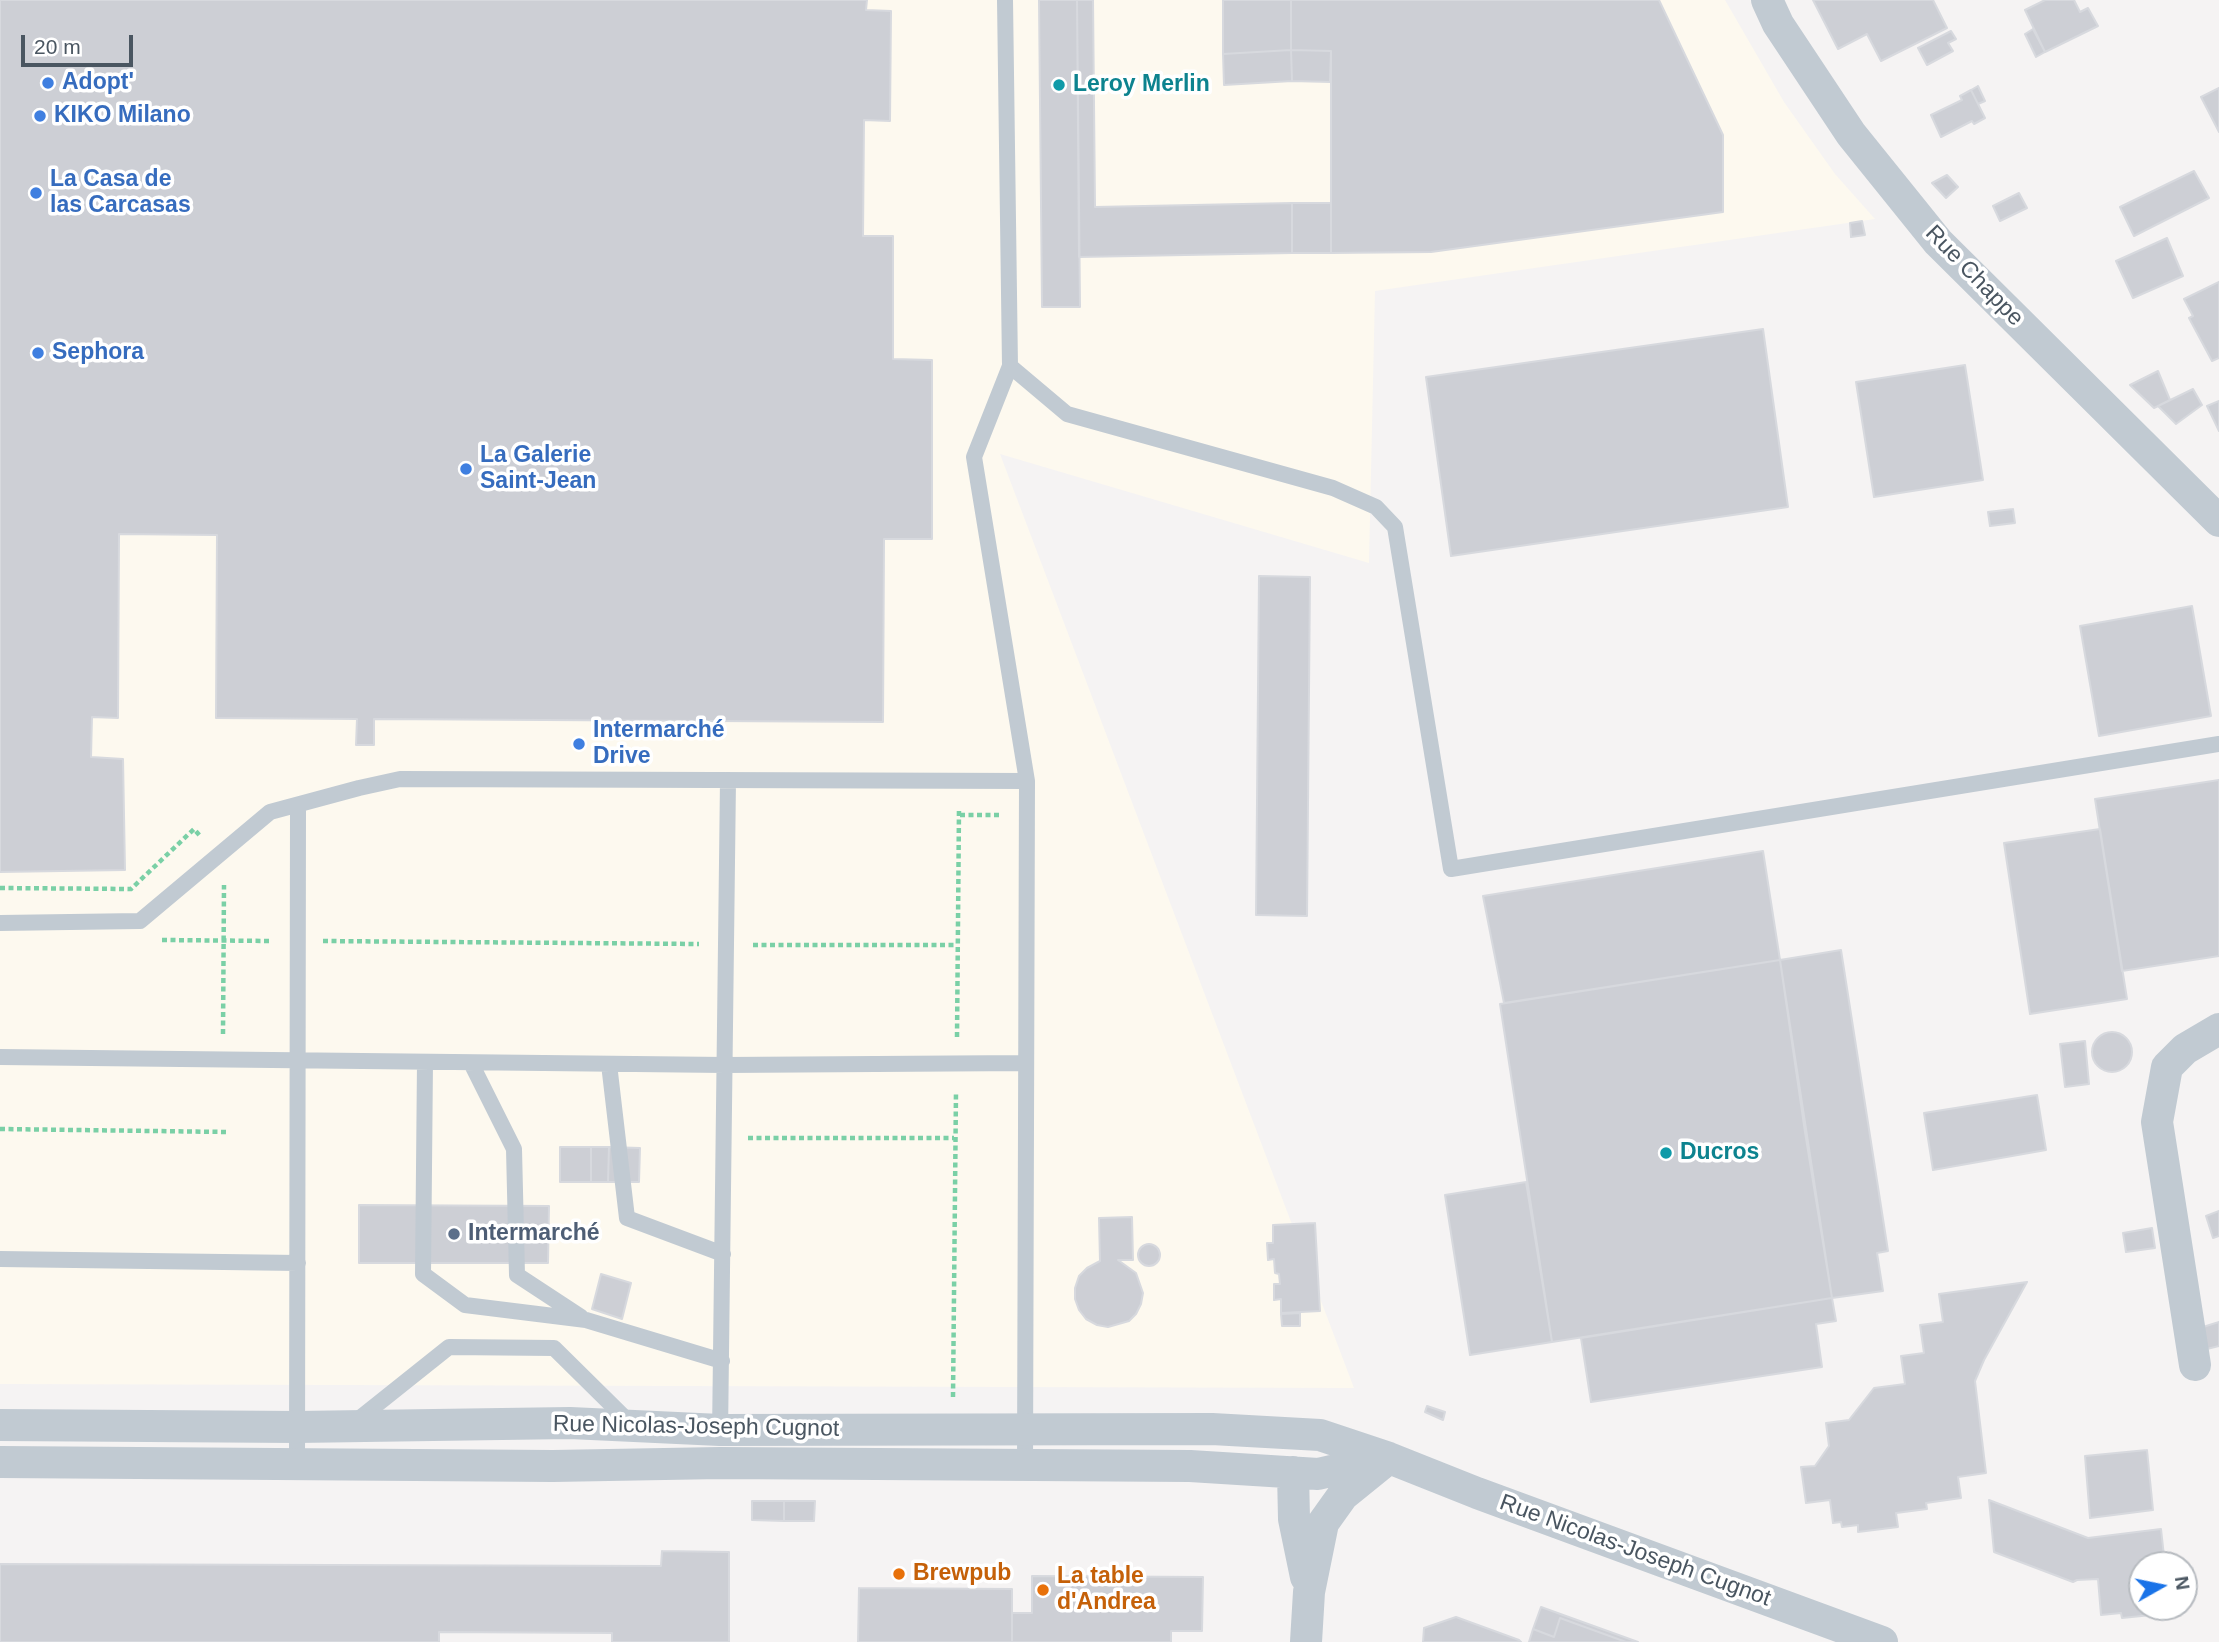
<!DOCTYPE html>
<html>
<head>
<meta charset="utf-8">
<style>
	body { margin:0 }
	#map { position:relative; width:2219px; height:1642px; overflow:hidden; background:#f5f3f3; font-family:Helvetica,sans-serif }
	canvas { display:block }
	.north { position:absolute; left:2128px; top:1551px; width:70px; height:70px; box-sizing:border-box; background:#fff; border:2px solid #b7bbc0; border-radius:50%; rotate:81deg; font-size:19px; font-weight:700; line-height:28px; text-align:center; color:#4a5661 }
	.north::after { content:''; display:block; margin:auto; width:24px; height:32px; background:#1a73e8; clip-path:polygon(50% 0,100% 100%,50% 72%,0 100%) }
	.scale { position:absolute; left:21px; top:35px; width:112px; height:32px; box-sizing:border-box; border:4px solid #4a5661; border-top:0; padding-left:9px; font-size:21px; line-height:24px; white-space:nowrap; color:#4a5661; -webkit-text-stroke:5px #fff; paint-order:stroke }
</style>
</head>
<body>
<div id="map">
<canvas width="2219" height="1642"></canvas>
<div class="north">N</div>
<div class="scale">20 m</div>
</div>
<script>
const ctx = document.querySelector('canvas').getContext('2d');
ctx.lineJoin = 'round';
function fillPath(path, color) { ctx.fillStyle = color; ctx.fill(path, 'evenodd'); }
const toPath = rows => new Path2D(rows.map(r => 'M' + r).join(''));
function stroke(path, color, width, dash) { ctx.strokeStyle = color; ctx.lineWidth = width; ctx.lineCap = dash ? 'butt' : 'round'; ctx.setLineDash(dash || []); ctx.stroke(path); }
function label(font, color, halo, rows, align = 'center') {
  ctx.font = font + ' Helvetica,sans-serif'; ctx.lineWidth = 7; ctx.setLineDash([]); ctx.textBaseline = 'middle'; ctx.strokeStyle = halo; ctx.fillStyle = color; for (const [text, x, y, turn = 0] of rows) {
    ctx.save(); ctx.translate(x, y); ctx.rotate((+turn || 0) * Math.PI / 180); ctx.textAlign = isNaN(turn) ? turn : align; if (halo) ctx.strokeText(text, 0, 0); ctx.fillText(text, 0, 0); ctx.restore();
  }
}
fillPath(toPath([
	[0,0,1725,0,1784,102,1835,174,1875,219,1375,291,1369,563,1000,454,1354,1388,0,1384]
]), '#fdf9ef');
const building = toPath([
	[0,0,867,0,866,10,891,11,890,121,864,120,863,236,893,236,893,359,932,360,932,539,884,539,883,722,374,719,374,745,356,745,357,719,216,718,217,535,119,534,118,718,92,717,91,757,123,759,125,870,0,872,0,0],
	[1039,0,1077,0,1080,307,1042,307,1039,0],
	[1077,0,1093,0,1095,207,1292,203,1292,253,1079,257,1077,0],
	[1223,0,1291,0,1291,50,1223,54,1223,0],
	[1291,0,1659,0,1723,135,1723,212,1431,252,1331,253,1331,51,1291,50,1291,0],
	[1813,0,1933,0,1947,28,1881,61,1867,34,1838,49,1813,0],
	[2045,0,2074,0,2080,12,2088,8,2098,26,2045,52,2025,10,2045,0],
	[2033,29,2045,52,2036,57,2025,34,2033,29],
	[1951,31,1956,39,1948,43,1953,51,1927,65,1918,48,1951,31],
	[1291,50,1331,51,1330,82,1292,81,1291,50],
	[1291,50,1292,81,1224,85,1223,54,1291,50],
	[1978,86,1985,101,1978,104,1971,90,1978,86],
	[2219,88,2219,132,2201,97,2219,88],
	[1971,90,1985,118,1974,124,1972,121,1941,137,1931,115,1962,100,1960,96,1971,90],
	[2194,171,2209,198,2134,236,2120,207,2194,171],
	[1947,175,1958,187,1946,198,1932,183,1947,175],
	[2019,193,2027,208,2000,221,1993,206,2019,193],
	[1292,203,1331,203,1331,253,1292,253,1292,203],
	[1862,221,1865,235,1851,237,1850,223,1862,221],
	[2167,238,2183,276,2133,298,2116,261,2167,238],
	[2219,282,2219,358,2212,361,2189,318,2193,316,2184,299,2219,282],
	[1763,329,1788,507,1451,556,1426,377,1763,329],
	[1965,365,1983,480,1874,497,1856,382,1965,365],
	[2158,371,2170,400,2154,408,2130,385,2158,371],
	[2193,389,2202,405,2176,424,2158,406,2193,389],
	[2219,401,2219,431,2207,406,2219,401],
	[2013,509,2015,523,1990,526,1988,512,2013,509],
	[1259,576,1310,577,1307,916,1256,915,1259,576],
	[2192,606,2211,716,2099,736,2080,626,2192,606],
	[2219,780,2219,956,2122,971,2095,799,2219,780],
	[2100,829,2127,999,2030,1014,2004,843,2100,829],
	[1763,851,1780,960,1504,1003,1483,896,1763,851],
	[1841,950,1888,1251,1877,1253,1883,1291,1832,1298,1780,960,1841,950],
	[1780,960,1805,1132,1832,1298,1552,1342,1500,1004,1780,960],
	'2092 1052a20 20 0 1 1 40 0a20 20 0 1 1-40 0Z',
	[2085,1041,2089,1084,2065,1087,2060,1044,2085,1041],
	[2037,1095,2046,1150,1933,1170,1924,1113,2037,1095],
	[560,1147,591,1147,591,1182,560,1182,560,1147],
	[591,1147,609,1147,608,1182,591,1182,591,1147],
	[609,1147,640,1148,639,1182,608,1182,609,1147],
	[1526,1182,1552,1342,1470,1355,1445,1195,1526,1182],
	[359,1205,549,1206,548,1263,359,1263,359,1205],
	[2219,1211,2219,1236,2213,1238,2206,1216,2219,1211],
	[1132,1217,1133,1260,1118,1260,1136,1273,1143,1293,1141,1304,1136,1314,1129,1321,1108,1327,1097,1325,1086,1319,1079,1310,1075,1299,1075,1288,1079,1276,1087,1268,1100,1261,1099,1218,1132,1217],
	[1315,1223,1320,1311,1281,1313,1281,1299,1274,1300,1274,1284,1280,1284,1279,1274,1275,1273,1274,1259,1268,1260,1267,1243,1273,1243,1273,1225,1315,1223],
	[2152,1228,2155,1248,2126,1252,2123,1233,2152,1228],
	'1138 1255a11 11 0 1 1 22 0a11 11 0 1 1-22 0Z',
	[601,1274,631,1283,622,1319,592,1309,601,1274],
	[2027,1282,1984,1360,1975,1381,1986,1473,1958,1477,1961,1498,1926,1503,1927,1509,1896,1513,1898,1527,1858,1532,1858,1525,1842,1527,1841,1522,1833,1523,1830,1500,1806,1503,1801,1467,1815,1466,1829,1446,1826,1423,1849,1420,1874,1388,1905,1384,1901,1356,1924,1353,1920,1325,1943,1322,1939,1294,2027,1282],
	[1832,1298,1836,1321,1816,1324,1822,1367,1591,1402,1581,1338,1832,1298],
	[1300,1313,1300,1326,1282,1326,1281,1314,1300,1313],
	[2219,1322,2219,1346,2207,1349,2203,1327,2219,1322],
	[1427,1406,1445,1412,1443,1420,1425,1412,1427,1406],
	[2147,1450,2153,1510,2090,1518,2085,1456,2147,1450],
	[1989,1500,2088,1538,2161,1529,2165,1565,2142,1565,2142,1607,2170,1607,2171,1613,2122,1618,2121,1613,2101,1615,2098,1579,2077,1580,2073,1582,1994,1552,1989,1500],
	[752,1501,784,1501,784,1521,752,1520,752,1501],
	[784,1501,815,1501,814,1521,784,1521,784,1501],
	[662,1551,729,1552,729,1642,612,1642,612,1633,439,1632,439,1642,0,1642,0,1564,661,1566,662,1551],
	[1032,1576,1203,1577,1202,1631,1171,1631,1171,1642,1012,1642,1012,1613,1032,1613,1032,1576],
	[859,1588,1012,1589,1012,1642,858,1642,859,1588],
	[1541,1607,1638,1642,1626,1642,1560,1618,1554,1637,1533,1629,1541,1607],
	[1456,1617,1519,1640,1521,1642,1423,1642,1424,1628,1456,1617],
	[1560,1618,1626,1642,1529,1642,1533,1629,1554,1637,1560,1618]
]);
fillPath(building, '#cdcfd5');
stroke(building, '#d7d9de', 2);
stroke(toPath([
	[960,815,1001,815],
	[0,888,131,889,194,829,200,836],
	[162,940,272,941],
	[323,941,699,944],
	[753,945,957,945],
	[223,1034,224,885],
	[957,1037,959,808],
	[0,1129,229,1132],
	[748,1138,954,1138],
	[953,1397,956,1091]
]), '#7ad0a6', 4.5, [5, 3.5]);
stroke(toPath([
	[1005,0,1010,366,974,457,1027,781,1025,1466],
	[1010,366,1067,414,1333,488,1376,507,1395,527,1451,869,2219,744],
	[0,923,140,921,270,812,359,788,400,779,1027,781],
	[0,1057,725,1065,1026,1063],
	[425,1062,423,1274,465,1305,586,1320,722,1361],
	[471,1063,514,1149,517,1275,581,1317],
	[609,1064,627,1218,723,1254],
	[0,1259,298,1263],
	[355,1422,449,1347,554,1348,631,1424],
	[720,1435,728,780],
	[297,1464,298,806]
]), '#c1cad2', 16);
stroke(toPath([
	[1767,0,1778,24,1851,134,1938,242,2219,521],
	[2195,1365,2157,1122,2167,1067,2185,1049,2219,1029],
	[0,1425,297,1427,570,1423,720,1430,1212,1429,1320,1435,1389,1458,1477,1493,1882,1642],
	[0,1462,553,1466,720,1463,1190,1466,1318,1474,1387,1458],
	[1293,1472,1294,1519,1306,1577],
	[1306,1642,1309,1592,1323,1523,1343,1495,1385,1461]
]), '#c1cad2', 32);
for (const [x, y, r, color] of [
	[48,83,7,"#3f7fe0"],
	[1059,85,7,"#0f9aa8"],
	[40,116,7,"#3f7fe0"],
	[36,193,7,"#3f7fe0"],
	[38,353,7,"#3f7fe0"],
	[466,469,7,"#3f7fe0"],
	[579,744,7,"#3f7fe0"],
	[1666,1153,7,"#0f9aa8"],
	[454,1234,7,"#5c6f8a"],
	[899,1574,7,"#e8710a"],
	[1043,1590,7,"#e8710a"]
]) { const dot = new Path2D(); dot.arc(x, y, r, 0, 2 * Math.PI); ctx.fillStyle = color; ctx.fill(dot); stroke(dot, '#fff', 2.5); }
label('bold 23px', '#366cbe', '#fff', [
	["Adopt'",62,83],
	["KIKO Milano",54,116],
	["La Casa de",50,180],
	["las Carcasas",50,206],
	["Sephora",52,353],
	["La Galerie",480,456],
	["Saint-Jean",480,482],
	["Intermarché",593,731],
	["Drive",593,757]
], 'left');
label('bold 23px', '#0d838f', '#fff', [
	["Leroy Merlin",1073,85],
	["Ducros",1680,1153]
], 'left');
label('23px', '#4a5661', '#fff', [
	["Rue Chappe",1974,276,46],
	["Rue Nicolas-Joseph Cugnot",696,1427,1],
	["Rue Nicolas-Joseph Cugnot",1635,1551,20]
]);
label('bold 23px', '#4e5e75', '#fff', [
	["Intermarché",468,1234]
], 'left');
label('bold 23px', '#c56008', '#fff', [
	["Brewpub",913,1574],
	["La table",1057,1577],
	["d'Andrea",1057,1603]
], 'left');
</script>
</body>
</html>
